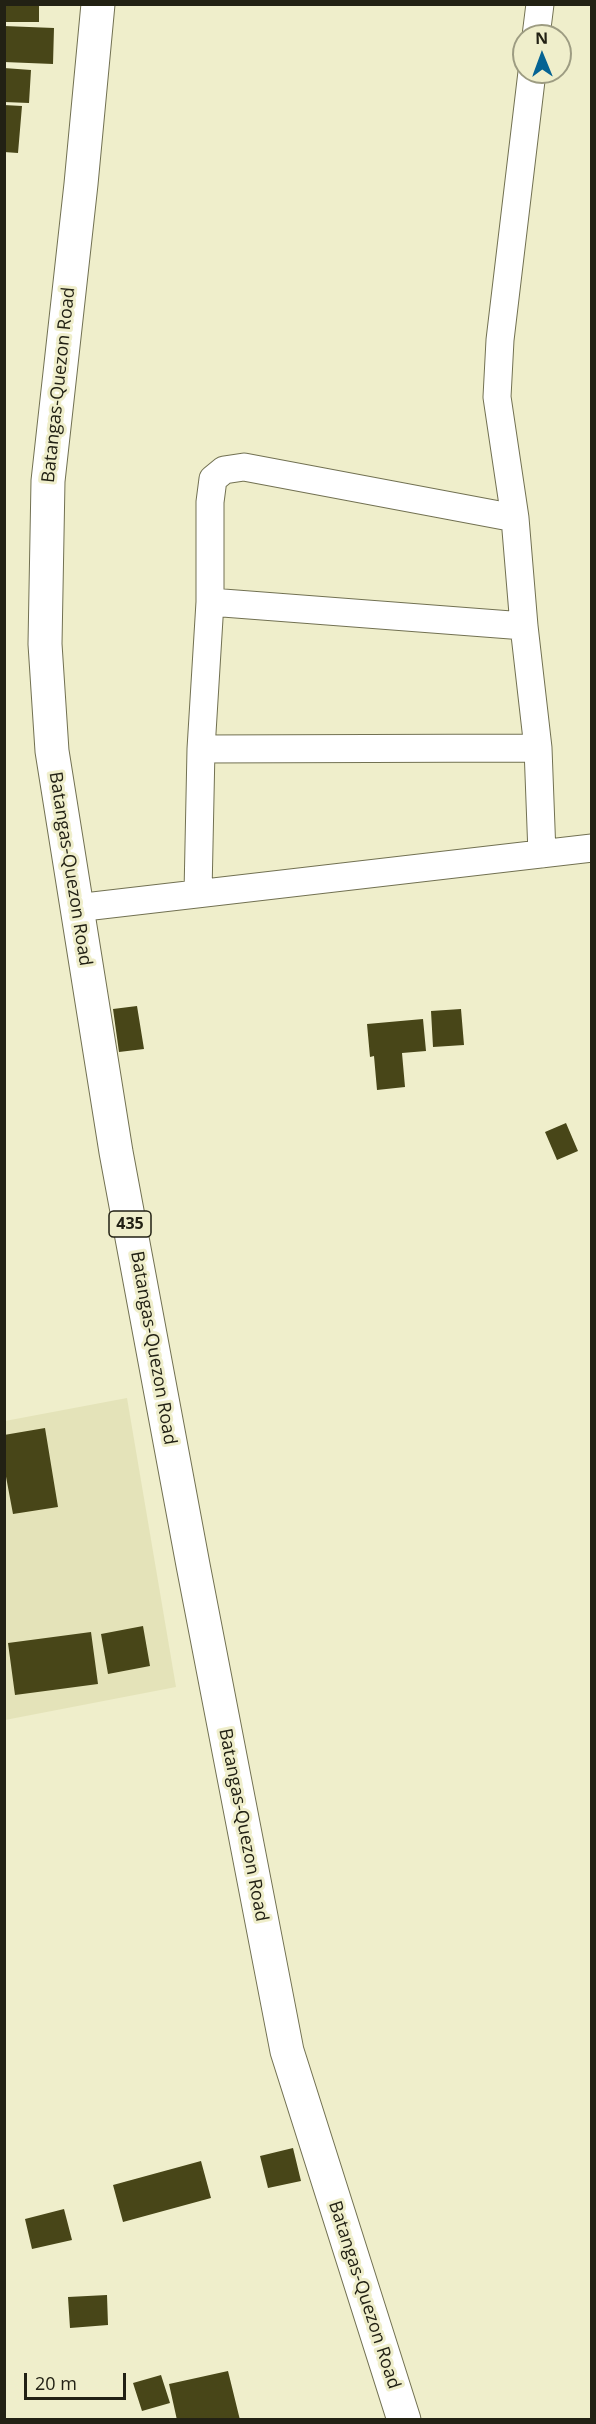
<!DOCTYPE html>
<html>
<head>
<meta charset="utf-8">
<style>
	body { margin:0 }
	#map { position:relative; width:596px; height:2424px; overflow:hidden; background:#efeecb; font-family:"Open Sans",sans-serif }
	canvas { display:block }
	.frame { position:absolute; inset:0; border:6px solid #222114; pointer-events:none }
	.north { position:absolute; left:512px; top:24px; width:60px; height:60px; box-sizing:border-box; background:#efeecb; border:2px solid #9d9c82; border-radius:50%; rotate:359deg; font-size:16px; font-weight:700; line-height:24px; text-align:center; color:#222114 }
	.north::after { content:''; display:block; margin:auto; width:21px; height:27px; background:#056393; clip-path:polygon(50% 0,100% 100%,50% 72%,0 100%) }
	.scale { position:absolute; left:24px; top:2373px; width:102px; height:27px; box-sizing:border-box; border:3px solid #222114; border-top:0; padding-left:8px; font-size:18px; line-height:21px; white-space:nowrap; color:#222114; -webkit-text-stroke:4px #efeecb; paint-order:stroke }
</style>
</head>
<body>
<div id="map">
<canvas width="596" height="2424"></canvas>
<div class="frame"></div>
<div class="north">N</div>
<div class="scale">20 m</div>
</div>
<script>
const ctx = document.querySelector('canvas').getContext('2d');
ctx.lineJoin = 'round';
function fillPath(path, color) { ctx.fillStyle = color; ctx.fill(path, 'evenodd'); }
const toPath = rows => new Path2D(rows.map(r => 'M' + r).join(''));
function stroke(path, color, width, dash) { ctx.strokeStyle = color; ctx.lineWidth = width; ctx.lineCap = dash ? 'butt' : 'round'; ctx.setLineDash(dash || []); ctx.stroke(path); }
function label(font, color, halo, rows, align = 'center') {
  ctx.font = font + ' "Open Sans",sans-serif'; ctx.lineWidth = 6; ctx.setLineDash([]); ctx.textBaseline = 'middle'; ctx.strokeStyle = halo; ctx.fillStyle = color; for (const [text, x, y, turn = 0] of rows) {
    ctx.save(); ctx.translate(x, y); ctx.rotate((+turn || 0) * Math.PI / 180); ctx.textAlign = isNaN(turn) ? turn : align; if (halo) ctx.strokeText(text, 0, 0); ctx.fillText(text, 0, 0); ctx.restore();
  }
}
fillPath(toPath([
	[127,1398,176,1687,5,1720,5,1421]
]), '#e4e3b9');
fillPath(toPath([
	[4,4,39,4,39,22,4,22],
	[4,26,54,28,53,64,4,62],
	[4,68,31,70,29,103,4,102],
	[4,105,22,106,18,153,4,152],
	[137,1006,144,1049,119,1052,113,1009],
	[461,1009,464,1045,433,1047,431,1011],
	[423,1019,426,1051,402,1053,405,1087,377,1090,374,1056,370,1057,367,1024],
	[566,1123,578,1151,557,1160,545,1132],
	[45,1428,58,1507,13,1514,4,1466,4,1435],
	[143,1626,150,1666,108,1674,101,1634],
	[91,1632,98,1684,15,1695,8,1643],
	[293,2148,301,2181,268,2188,260,2156],
	[201,2161,211,2198,123,2222,113,2185],
	[64,2209,72,2240,32,2249,25,2219],
	[107,2295,108,2325,70,2328,68,2297],
	[228,2371,240,2420,177,2420,169,2384],
	[161,2375,170,2403,142,2411,133,2383]
]), '#484618');
const minor = toPath([
	[536,36,540,4],
	[532,72,500,340,497,397,515,518,524,626,538,748,542,854],
	[210,602,524,626],
	[201,749,538,748],
	[198,893,201,749,210,602,210,502,213,479,224,470,244,467,515,518],
	[76,908,592,848]
]);
const primary = toPath([
	[98,4,81,184,48,481,45,644,52,751,116,1152,193,1565,287,2051,404,2420]
]);
stroke(minor, '#727152', 29);
stroke(primary, '#727152', 35);
stroke(minor, '#fff', 27);
stroke(primary, '#fff', 33);
for (const [x, y, w] of [
	[130,1224,42]
]) { const box = new Path2D(); box.roundRect(x - w / 2, y - 13, w, 26, 4.5); ctx.fillStyle = '#efeecb'; ctx.fill(box); stroke(box, '#222114', 1.5); }
label('bold 16px', '#222114', null, [
	["435",130,1224]
]);
label('18px', '#222114', '#efeecb', [
	["Batangas-Quezon Road",59,385,-84],
	["Batangas-Quezon Road",70,869,81],
	["Batangas-Quezon Road",153,1348,80],
	["Batangas-Quezon Road",243,1825,79],
	["Batangas-Quezon Road",364,2295,72]
]);
</script>
</body>
</html>
